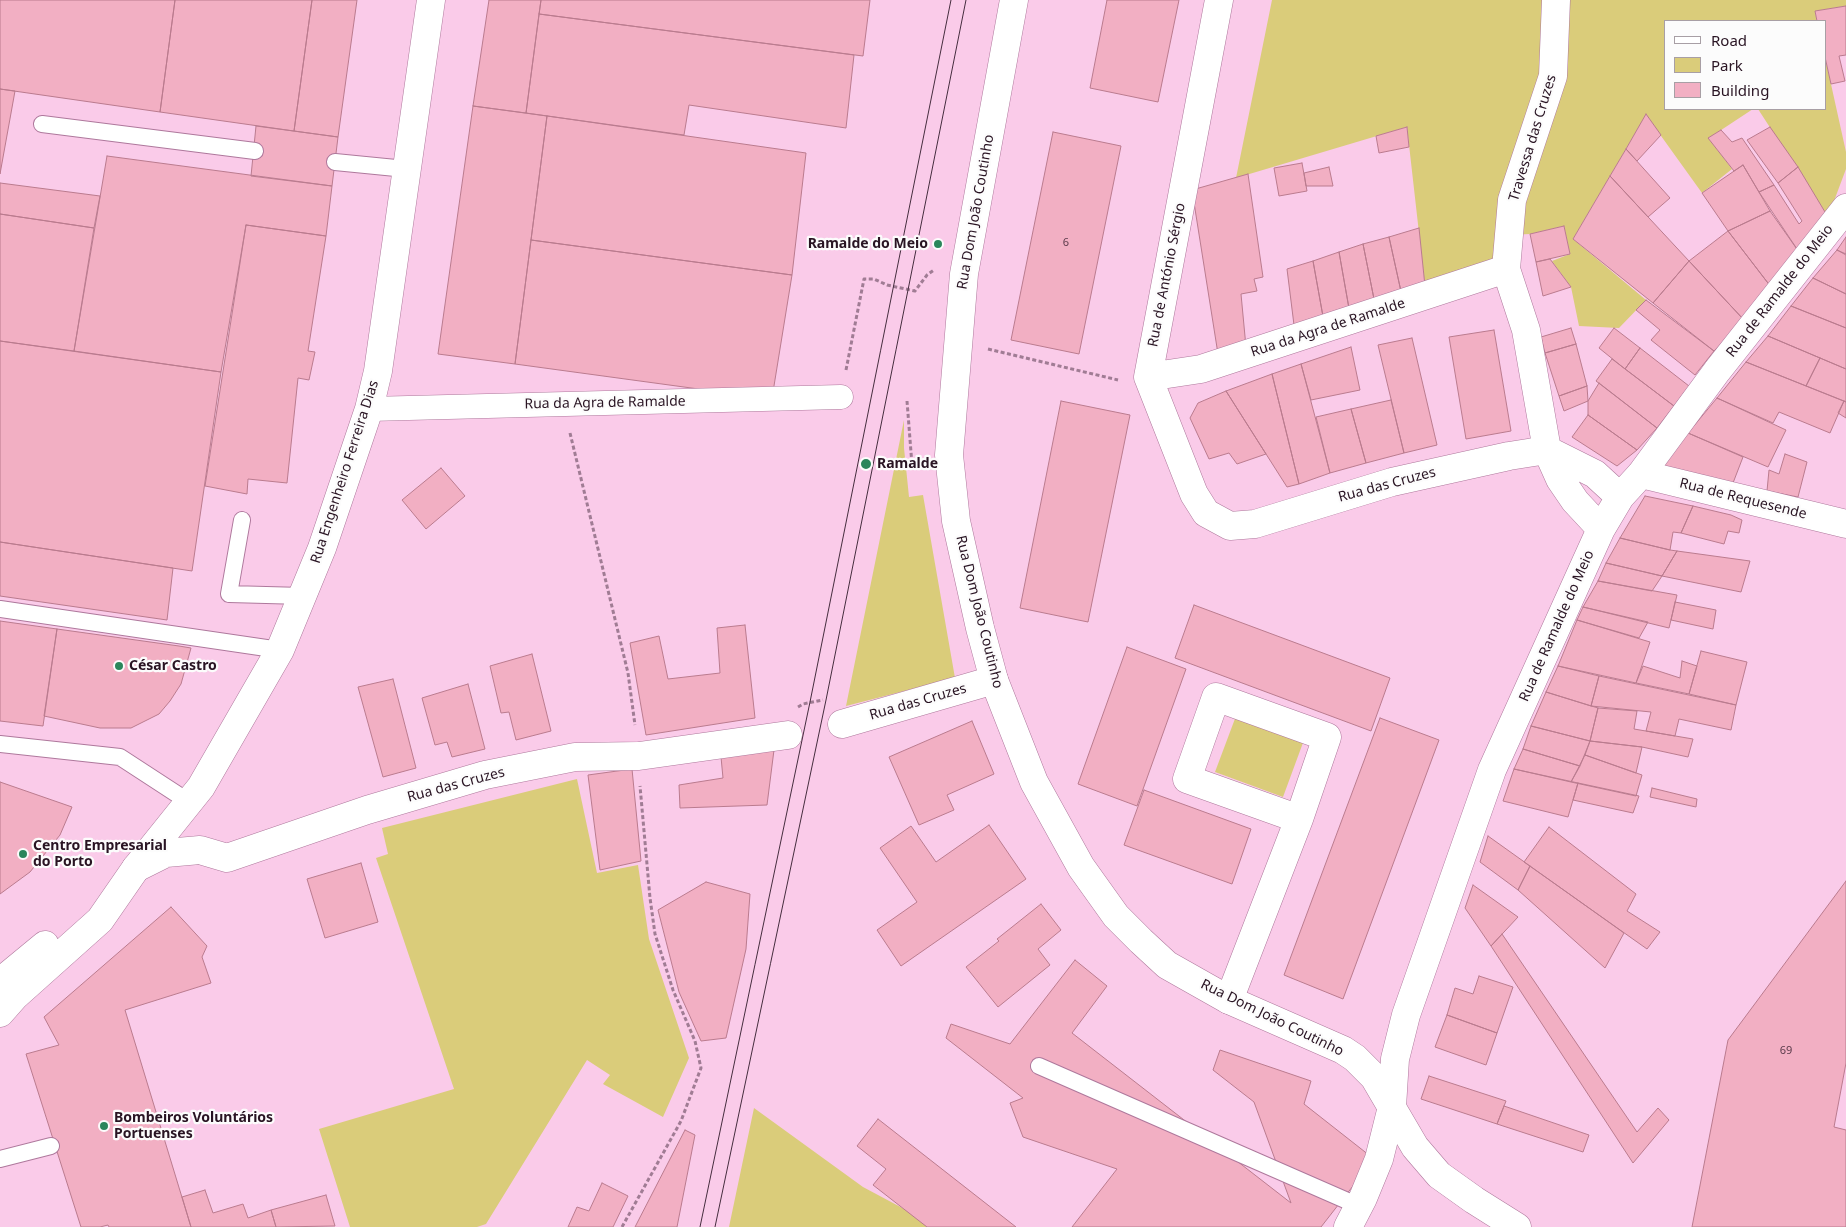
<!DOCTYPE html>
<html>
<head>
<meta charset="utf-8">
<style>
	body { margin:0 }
	#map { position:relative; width:1846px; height:1227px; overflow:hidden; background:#facbe9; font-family:"Noto Sans",sans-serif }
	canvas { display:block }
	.legend { position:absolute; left:1664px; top:20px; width:162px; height:90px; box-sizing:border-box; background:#fcfcfc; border:1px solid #a89fa5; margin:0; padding:6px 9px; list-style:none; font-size:15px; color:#291423 }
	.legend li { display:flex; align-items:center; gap:10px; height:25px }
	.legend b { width:25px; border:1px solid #a89fa5 }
</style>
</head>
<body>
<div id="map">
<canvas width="1846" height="1227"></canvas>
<ul class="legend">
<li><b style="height:6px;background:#fff"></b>Road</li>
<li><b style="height:14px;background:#dacc7a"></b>Park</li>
<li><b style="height:14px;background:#f2afc3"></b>Building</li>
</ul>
</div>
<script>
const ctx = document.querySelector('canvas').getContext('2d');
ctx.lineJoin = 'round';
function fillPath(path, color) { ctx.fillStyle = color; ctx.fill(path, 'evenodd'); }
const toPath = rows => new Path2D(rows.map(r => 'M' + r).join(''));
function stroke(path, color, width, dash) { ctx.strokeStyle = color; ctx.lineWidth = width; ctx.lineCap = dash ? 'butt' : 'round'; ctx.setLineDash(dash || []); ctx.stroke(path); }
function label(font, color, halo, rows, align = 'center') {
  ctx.font = font + ' "Noto Sans",sans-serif'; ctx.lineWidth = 4.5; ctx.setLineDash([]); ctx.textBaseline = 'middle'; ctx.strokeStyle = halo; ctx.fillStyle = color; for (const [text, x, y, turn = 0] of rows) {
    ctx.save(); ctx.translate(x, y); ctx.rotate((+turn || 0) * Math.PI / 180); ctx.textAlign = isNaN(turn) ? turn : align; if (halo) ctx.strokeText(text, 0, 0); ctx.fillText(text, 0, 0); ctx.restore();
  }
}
fillPath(toPath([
	[1272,0,1846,0,1846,6,1815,11,1817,21,1665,21,1665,109,1753,109,1709,138,1732,169,1702,193,1646,115,1573,239,1646,300,1619,328,1579,326,1571,287,1552,261,1570,254,1564,226,1530,234,1509,235,1506,269,1425,286,1407,127,1236,178],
	[1825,57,1846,152,1846,169,1828,217,1758,109,1825,109],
	[904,420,904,448,909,497,923,495,955,678,846,706],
	[1236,716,1304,740,1283,797,1215,772],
	[577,779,597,873,638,865,649,939,689,1058,663,1117,603,1084,610,1075,587,1060,486,1224,477,1227,350,1227,319,1129,454,1089,376,858,388,854,382,828],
	[754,1108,863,1187,938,1227,729,1227]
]), '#dacc7a');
const building = toPath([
	[0,0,175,0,160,112,0,89,0,0],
	[175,0,312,0,294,131,160,112,175,0],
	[312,0,357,0,338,137,294,131,312,0],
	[489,0,541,0,526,113,473,106,489,0],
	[541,0,870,0,863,56,539,14,541,0],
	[1107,0,1179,0,1158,102,1090,88,1107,0],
	[1846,6,1846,55,1839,56,1845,81,1831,84,1825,57,1825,21,1817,21,1815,11,1846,6],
	[539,14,854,55,846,128,689,105,684,135,526,113,539,14],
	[0,89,15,91,0,174,0,89],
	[473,106,547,116,515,364,438,354,473,106],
	[1646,114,1661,135,1637,161,1626,149,1646,114],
	[547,116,806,153,792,275,531,240,547,116],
	[256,126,338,137,332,186,251,176,256,126],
	[1407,127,1409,147,1379,153,1376,136,1407,127],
	[1770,127,1798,167,1778,183,1747,140,1770,127],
	[1721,130,1732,142,1742,138,1774,185,1759,192,1743,165,1734,171,1708,138,1721,130],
	[1053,132,1121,146,1079,354,1011,340,1053,132],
	[1626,149,1670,198,1648,217,1610,176,1626,149],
	[107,156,332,186,326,236,246,225,221,372,74,351,107,156],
	[1302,163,1307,191,1279,196,1274,168,1302,163],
	[1743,165,1770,211,1728,231,1702,193,1743,165],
	[1329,167,1333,186,1306,186,1304,173,1329,167],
	[1798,167,1828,217,1799,252,1759,192,1774,185,1799,224,1802,221,1778,183,1798,167],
	[1248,174,1263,277,1254,279,1257,291,1241,294,1246,347,1218,354,1192,190,1248,174],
	[1610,176,1689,261,1653,303,1573,239,1610,176],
	[0,183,100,196,94,228,0,214,0,183],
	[1770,211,1799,252,1771,287,1728,231,1770,211],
	[0,214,94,228,74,351,0,341,0,214],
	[246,225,326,236,308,351,315,352,309,380,298,378,287,483,248,479,247,494,205,486,246,225],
	[1564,226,1570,254,1536,262,1530,234,1564,226],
	[1419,228,1425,286,1402,296,1389,237,1419,228],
	[1728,231,1771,287,1744,320,1689,261,1728,231],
	[1389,237,1402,296,1375,304,1363,244,1389,237],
	[1846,237,1846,254,1837,250,1846,237],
	[531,240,792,275,773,392,728,393,515,364,531,240],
	[1363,244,1375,304,1350,314,1339,252,1363,244],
	[1837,250,1846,255,1846,294,1813,278,1837,250],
	[1339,252,1350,314,1324,322,1313,261,1339,252],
	[1550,259,1571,287,1543,296,1536,262,1550,259],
	[1313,261,1324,322,1295,333,1287,269,1313,261],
	[1689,261,1744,320,1714,351,1653,303,1689,261],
	[1813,278,1846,294,1846,328,1791,306,1813,278],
	[1646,300,1714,351,1695,375,1651,340,1660,330,1636,310,1646,300],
	[1791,306,1846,328,1846,369,1768,336,1791,306],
	[1571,328,1576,344,1545,353,1541,337,1571,328],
	[1614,328,1640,348,1625,369,1599,348,1614,328],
	[1494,330,1511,431,1466,439,1449,337,1494,330],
	[1768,336,1820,358,1806,386,1746,362,1768,336],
	[1412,338,1437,445,1404,453,1378,345,1412,338],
	[0,341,221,372,192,571,0,542,0,341],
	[1576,344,1587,386,1559,396,1545,353,1576,344],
	[1351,347,1360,390,1311,400,1301,364,1351,347],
	[1640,348,1689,386,1674,406,1625,369,1640,348],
	[1820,358,1846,369,1846,402,1806,386,1820,358],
	[1612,359,1674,406,1657,428,1596,381,1612,359],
	[1746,362,1844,401,1830,433,1779,412,1773,423,1717,398,1746,362],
	[1301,364,1330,473,1299,484,1272,374,1301,364],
	[1272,374,1299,484,1287,487,1226,391,1272,374],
	[1599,383,1657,428,1637,450,1588,415,1588,401,1599,383],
	[1587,386,1588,401,1564,411,1559,396,1587,386],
	[1226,391,1266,454,1237,464,1229,453,1209,459,1190,418,1198,403,1226,391],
	[1717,398,1786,430,1768,467,1688,433,1717,398],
	[1391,400,1404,453,1366,463,1351,409,1391,400],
	[1061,401,1130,415,1088,622,1020,608,1061,401],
	[1844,401,1846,402,1846,418,1838,413,1844,401],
	[1351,409,1366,463,1330,473,1316,417,1351,409],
	[1588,415,1637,450,1617,466,1572,437,1588,415],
	[1688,433,1743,457,1733,483,1662,468,1688,433],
	[1785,454,1807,462,1798,497,1767,491,1769,470,1779,474,1785,454],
	[441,468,465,496,426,529,402,500,441,468],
	[1645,496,1693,506,1681,533,1673,532,1670,550,1620,538,1645,496],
	[1693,506,1731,515,1742,520,1739,533,1728,531,1724,544,1681,533,1693,506],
	[1620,538,1670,550,1677,551,1662,576,1606,563,1620,538],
	[0,542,173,568,167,620,0,596,0,542],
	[1677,551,1750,561,1741,592,1662,576,1677,551],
	[1606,563,1662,576,1652,591,1598,581,1606,563],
	[1598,581,1677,595,1669,628,1583,607,1598,581],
	[1675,602,1716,610,1713,629,1671,620,1675,602],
	[1194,605,1390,678,1371,731,1175,658,1194,605],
	[1583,607,1648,622,1639,638,1577,620,1583,607],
	[1577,620,1650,642,1636,683,1558,666,1577,620],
	[0,621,57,629,43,726,0,721,0,621],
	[745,625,755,718,646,735,630,643,659,636,668,679,720,673,717,628,745,625],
	[57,629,179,646,191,648,181,684,170,701,159,714,131,728,100,728,44,716,57,629],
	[1127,647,1186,669,1137,806,1078,784,1127,647],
	[1701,651,1747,662,1736,705,1689,694,1701,651],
	[532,654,551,731,516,740,509,712,501,713,490,666,532,654],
	[1682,661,1697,666,1689,694,1636,683,1643,666,1680,678,1682,661],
	[1558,666,1599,676,1591,706,1546,692,1558,666],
	[1599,676,1736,705,1731,730,1679,719,1675,736,1646,731,1651,712,1591,706,1599,676],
	[393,679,416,768,383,777,358,687,393,679],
	[468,684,485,749,452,757,447,742,435,745,422,698,468,684],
	[1546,692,1598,708,1590,741,1531,726,1546,692],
	[1598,708,1637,711,1634,729,1693,739,1688,757,1642,747,1590,741,1598,708],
	[1380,718,1439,740,1343,999,1284,975,1380,718],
	[972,721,994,774,947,795,954,810,919,825,889,757,972,721],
	[1531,726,1590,741,1580,766,1523,749,1531,726],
	[1590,741,1642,747,1636,773,1585,755,1590,741],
	[1523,749,1580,766,1571,782,1514,769,1523,749],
	[774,750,767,805,680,808,679,785,723,778,721,757,774,750],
	[1585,755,1642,775,1636,796,1571,782,1585,755],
	[632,769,641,861,600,870,588,775,632,769],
	[1514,769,1578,783,1568,817,1503,801,1514,769],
	[0,782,72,807,60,835,30,872,0,894,0,782],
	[1578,783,1639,796,1633,813,1573,800,1578,783],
	[1652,788,1697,799,1696,807,1650,797,1652,788],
	[1144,790,1251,829,1232,884,1124,845,1144,790],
	[989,825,1026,879,901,966,877,930,917,902,880,848,911,826,936,862,989,825],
	[1549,827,1636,894,1627,911,1660,932,1647,949,1524,862,1549,827],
	[1488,836,1530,866,1518,890,1480,862,1488,836],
	[361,863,378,922,325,938,307,879,361,863],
	[1530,866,1624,933,1605,968,1518,890,1530,866],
	[1846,881,1846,1063,1834,1127,1846,1130,1846,1227,1692,1227,1728,1040,1846,881],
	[706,882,750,894,746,949,726,1038,701,1041,679,992,658,910,706,882],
	[1473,885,1518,917,1491,946,1465,908,1473,885],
	[1041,904,1061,930,1038,949,1050,965,998,1007,966,967,999,941,997,939,1041,904],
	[171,907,207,946,202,957,211,983,125,1010,191,1227,109,1227,108,1225,100,1227,81,1227,26,1054,59,1045,44,1017,171,907],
	[1502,934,1637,1132,1658,1108,1669,1120,1633,1163,1491,946,1502,934],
	[1075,960,1107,986,1072,1033,1291,1203,1254,1102,1213,1070,1220,1050,1311,1081,1304,1104,1374,1159,1321,1227,1072,1227,1117,1169,1023,1137,1010,1103,1023,1098,946,1038,951,1024,1010,1044,1075,960],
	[1479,976,1513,987,1497,1033,1447,1015,1455,988,1473,994,1479,976],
	[1447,1015,1497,1033,1486,1065,1435,1047,1447,1015],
	[1429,1076,1506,1101,1497,1124,1421,1099,1429,1076],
	[1504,1106,1589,1135,1583,1152,1497,1124,1504,1106],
	[878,1119,1016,1227,927,1227,873,1185,886,1169,857,1146,878,1119],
	[685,1130,695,1135,677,1227,635,1227,685,1130],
	[602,1183,628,1196,613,1227,568,1227,577,1207,589,1211,602,1183],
	[205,1190,213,1213,243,1204,248,1218,271,1210,276,1227,191,1227,182,1197,205,1190],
	[326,1195,335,1226,276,1227,271,1210,326,1195]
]);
fillPath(building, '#f2afc3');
stroke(building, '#ba7b8e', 1);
const service = toPath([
	[42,124,255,151],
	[335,162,406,169],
	[242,520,229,594,303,596],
	[0,609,280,650],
	[0,744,120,757,189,802],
	[1039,1066,1359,1206],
	[0,1159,51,1146]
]);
const pedestrian = toPath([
	[369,409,841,397]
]);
const minor = toPath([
	[1219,0,1148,377,1194,494,1206,513,1230,526,1255,524,1392,482,1509,456,1547,450,1595,474,1620,497],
	[1556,0,1553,76,1512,200,1506,269,1526,330,1547,450,1560,479,1575,501,1601,529],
	[1148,377,1201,369,1506,269],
	[1641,474,1846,524],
	[842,724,994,680],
	[136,868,166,853,200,850,227,858,367,810,485,775,575,757,639,756,788,735],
	[1229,1000,1299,819,1327,737,1216,697,1187,779,1299,819],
	[1348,1227,1363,1198,1379,1159,1392,1107,1395,1059,1406,1015,1492,770,1601,529,1620,497,1641,474,1717,371,1846,208]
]);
const tertiary = toPath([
	[0,982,45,945],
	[0,1013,15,996,100,920,136,868,201,787,280,650,322,548,369,409,378,371,431,0]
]);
const secondary = toPath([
	[1014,0,964,274,949,455,956,521,980,628,994,680,1034,782,1081,867,1116,916,1141,941,1167,965,1229,1000,1343,1050,1355,1058,1374,1077,1415,1147,1439,1175,1474,1200,1517,1227]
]);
stroke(service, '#ae789c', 18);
stroke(pedestrian, '#ae789c', 25);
stroke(minor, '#ae789c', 29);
stroke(tertiary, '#ae789c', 29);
stroke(secondary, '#ae789c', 29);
stroke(toPath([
	[988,349,1118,380],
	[846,370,864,279,874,279,887,285,915,291,927,275,934,270],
	[907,401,912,465],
	[570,433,628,673,635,725],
	[798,707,803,704,823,700],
	[622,1227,681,1121,701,1068,695,1041,673,990,655,934,650,898,640,786]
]), '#a07c94', 3, [4, 2.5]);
stroke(service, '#fff', 16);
stroke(pedestrian, '#fff', 24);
stroke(minor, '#fff', 28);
stroke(tertiary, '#fff', 28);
stroke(secondary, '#fff', 28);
stroke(toPath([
	[700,1227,810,702,951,0],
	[715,1227,826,700,966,0]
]), '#452d3e', 1);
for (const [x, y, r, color] of [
	[938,244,5,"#2b865c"],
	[866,464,6,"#2b865c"],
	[119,666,5,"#2b865c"],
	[23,854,5,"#2b865c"],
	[104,1126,5,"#2b865c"]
]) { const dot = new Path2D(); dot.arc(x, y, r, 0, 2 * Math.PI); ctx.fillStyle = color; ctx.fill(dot); stroke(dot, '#fcfcfc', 2); }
label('11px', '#5b3b4b', null, [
	["6",1066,243],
	["69",1786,1051]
]);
label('14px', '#291423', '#fcfcfc', [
	["Travessa das Cruzes",1533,138,-73],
	["Rua Dom João Coutinho",976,212,-80],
	["Rua de António Sérgio",1167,275,-79],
	["Rua de Ramalde do Meio",1780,291,-52],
	["Rua da Agra de Ramalde",1328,328,-18],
	["Rua da Agra de Ramalde",605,403,-1],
	["Rua Engenheiro Ferreira Dias",345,472,-72],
	["Rua das Cruzes",1387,485,-15],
	["Rua de Requesende",1743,499,14],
	["Rua Dom João Coutinho",979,612,76],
	["Rua de Ramalde do Meio",1557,626,-66],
	["Rua das Cruzes",918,702,-16],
	["Rua das Cruzes",456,785,-15],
	["Rua Dom João Coutinho",1272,1018,26]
]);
label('bold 14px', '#291423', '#fcfcfc', [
	["Ramalde do Meio",928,244,"right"],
	["Ramalde",877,464],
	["César Castro",129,666],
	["Centro Empresarial",33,846],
	["do Porto",33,862],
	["Bombeiros Voluntários",114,1118],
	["Portuenses",114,1134]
], 'left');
</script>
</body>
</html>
